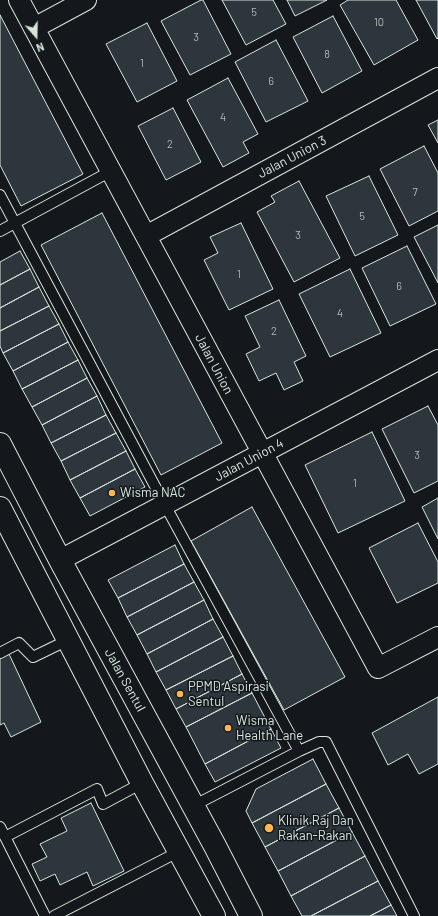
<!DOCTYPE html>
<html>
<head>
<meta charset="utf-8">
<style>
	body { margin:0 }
	#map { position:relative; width:438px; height:916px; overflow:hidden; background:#14181c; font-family:Barlow,sans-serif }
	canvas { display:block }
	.north { position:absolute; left:16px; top:16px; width:40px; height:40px; -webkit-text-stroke:3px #14181c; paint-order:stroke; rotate:160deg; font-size:11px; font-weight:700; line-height:16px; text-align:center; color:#d8e6dc }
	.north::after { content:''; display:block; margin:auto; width:14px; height:18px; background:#d8e6dc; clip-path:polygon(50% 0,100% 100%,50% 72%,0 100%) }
</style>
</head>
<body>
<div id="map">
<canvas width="438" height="916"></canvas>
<div class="north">N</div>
</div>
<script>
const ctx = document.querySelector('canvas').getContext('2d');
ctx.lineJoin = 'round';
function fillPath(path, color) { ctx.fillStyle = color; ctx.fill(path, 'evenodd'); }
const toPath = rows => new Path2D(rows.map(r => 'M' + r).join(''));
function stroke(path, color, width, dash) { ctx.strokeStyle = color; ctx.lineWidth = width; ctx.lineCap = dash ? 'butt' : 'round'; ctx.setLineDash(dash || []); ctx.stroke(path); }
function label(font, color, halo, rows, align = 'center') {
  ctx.font = font + ' Barlow,sans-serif'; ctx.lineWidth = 3; ctx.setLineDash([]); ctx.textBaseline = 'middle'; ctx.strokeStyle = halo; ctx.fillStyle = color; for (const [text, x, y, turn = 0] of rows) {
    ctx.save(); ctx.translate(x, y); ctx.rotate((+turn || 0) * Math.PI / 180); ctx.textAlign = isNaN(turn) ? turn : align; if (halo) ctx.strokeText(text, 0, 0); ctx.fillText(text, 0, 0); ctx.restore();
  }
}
const building = toPath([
	[201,0,203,0,231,54,190,75,161,21,201,0],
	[222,0,273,0,286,24,246,45,222,0],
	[287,0,327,0,295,16,287,0],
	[348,0,396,0,418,40,374,65,340,5,348,0],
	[416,0,438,0,438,38,437,39,416,0],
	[0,15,83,174,21,206,0,165,0,15],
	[333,16,362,71,322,93,293,37,333,16],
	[147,23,177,81,137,102,106,44,147,23],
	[276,40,308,101,266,122,235,62,276,40],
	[228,78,258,134,243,142,249,153,223,167,187,100,228,78],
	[173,108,201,162,166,180,138,126,173,108],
	[438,120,438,143,428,125,438,120],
	[424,146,438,173,438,211,409,226,380,169,424,146],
	[369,176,398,235,355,256,326,196,369,176],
	[299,181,340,258,294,282,257,212,275,202,271,196,299,181],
	[102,213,222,443,161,475,41,245,102,213],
	[241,223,273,289,229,310,204,260,218,253,210,237,241,223],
	[438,225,438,283,414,237,438,225],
	[407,246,436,304,390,326,362,268,407,246],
	[20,251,30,269,0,285,0,262,20,251],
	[30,269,39,287,0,308,0,285,30,269],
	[350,269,381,333,330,357,299,294,350,269],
	[39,287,49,306,0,331,0,308,39,287],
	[279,300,306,356,294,362,303,381,284,390,276,373,259,381,246,354,260,347,245,316,279,300],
	[49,306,59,324,3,353,0,346,0,331,49,306],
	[59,324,68,342,13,371,3,353,59,324],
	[68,342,78,360,22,389,13,371,68,342],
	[78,360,87,378,32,407,22,389,78,360],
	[87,378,97,396,42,425,32,407,87,378],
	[97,396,106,415,51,443,42,425,97,396],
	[428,406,438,425,438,481,414,493,382,429,428,406],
	[106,415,116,433,61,461,51,443,106,415],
	[372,432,405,501,338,533,305,465,372,432],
	[116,433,126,451,70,480,61,461,116,433],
	[126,451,135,469,80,498,70,480,126,451],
	[135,469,145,487,90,516,80,498,135,469],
	[438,498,438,539,422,507,438,498],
	[252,507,345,677,284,710,191,541,252,507],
	[418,523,438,562,438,583,397,603,369,548,418,523],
	[175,545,184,564,118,598,108,580,175,545],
	[184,564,194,582,127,617,118,598,184,564],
	[194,582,204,600,137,635,127,617,194,582],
	[204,600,213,619,147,654,137,635,204,600],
	[213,619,223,637,156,672,147,654,213,619],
	[223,637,233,656,166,690,156,672,223,637],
	[9,654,41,722,11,737,4,723,0,725,0,658,9,654],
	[233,656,242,674,176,709,166,690,233,656],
	[242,674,252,693,186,727,176,709,242,674],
	[252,693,271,729,205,764,186,727,252,693],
	[438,697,438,764,419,774,408,754,388,765,372,733,438,697],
	[271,729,281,748,215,782,205,764,271,729],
	[313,759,326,784,252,823,246,811,256,789,313,759],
	[326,784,339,808,265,847,252,823,326,784],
	[91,803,124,871,93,886,87,872,60,885,55,874,40,881,32,864,47,857,40,844,67,831,61,818,91,803],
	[339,808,352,832,278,871,265,847,339,808],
	[352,832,365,856,291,896,278,871,352,832],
	[365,856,378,881,311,916,302,916,291,896,365,856],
	[378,881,391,905,370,916,311,916,378,881],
	[391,905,397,916,370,916,391,905]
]);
fillPath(building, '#2c363c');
stroke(building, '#d8e6dc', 1);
const lane = toPath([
	[0,195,165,505,299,751],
	[0,231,111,171],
	[0,653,19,643,33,657,68,640],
	[193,806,299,751,319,742,326,742,414,916],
	[0,827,45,916],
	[5,837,97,789,103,804,142,783],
	[54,916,180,851]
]);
const street = toPath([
	[19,0,378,668,438,637],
	[34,28,86,0],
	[146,236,438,78],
	[60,560,438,360]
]);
const primary = toPath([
	[0,444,60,560,215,846,251,916],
	[0,508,142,783,214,916]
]);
stroke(lane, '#d8e6dc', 12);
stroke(street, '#d8e6dc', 22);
stroke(primary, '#d8e6dc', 24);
stroke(lane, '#14181c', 10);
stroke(street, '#14181c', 20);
stroke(primary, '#14181c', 22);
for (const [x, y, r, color] of [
	[112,493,4,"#ffb74d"],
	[180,694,4,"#ffb74d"],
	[228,728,4,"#ffb74d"],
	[269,828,5,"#ffb74d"]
]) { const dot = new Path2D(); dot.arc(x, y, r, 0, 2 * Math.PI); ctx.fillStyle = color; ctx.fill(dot); stroke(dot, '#14181c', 1.5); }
label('11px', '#adbab4', null, [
	["5",254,12],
	["10",379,22],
	["3",196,37],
	["8",327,54],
	["1",142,63],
	["6",271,81],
	["4",223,117],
	["2",170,144],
	["7",415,192],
	["5",362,216],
	["3",298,235],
	["1",239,274],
	["6",399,286],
	["4",340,313],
	["2",274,331],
	["3",417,455],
	["1",355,483]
]);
label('13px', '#d8e6dc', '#14181c', [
	["Jalan Union 3",292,157,-28],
	["Jalan Union",214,364,62],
	["Jalan Union 4",249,460,-28],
	["Jalan Sentul",125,680,61]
]);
label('13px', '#d8e6dc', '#14181c', [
	["Wisma NAC",120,493],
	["PPMD Aspirasi",188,687],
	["Sentul",188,702],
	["Wisma",236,721],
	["Health Lane",236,736],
	["Klinik Raj Dan",278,821],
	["Rakan-Rakan",278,836]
], 'left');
</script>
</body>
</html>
